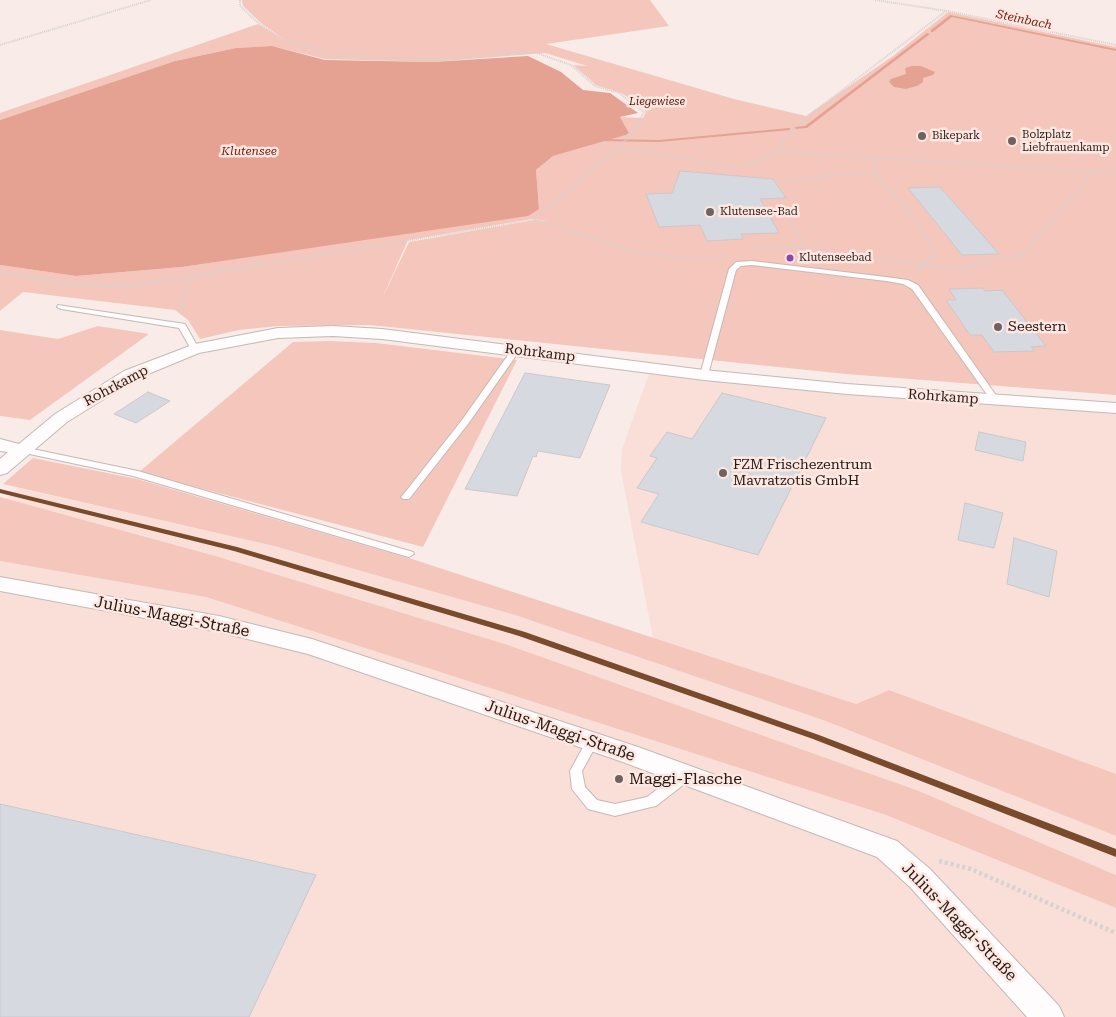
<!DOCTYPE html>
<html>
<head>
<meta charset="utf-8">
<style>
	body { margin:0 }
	canvas { display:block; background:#f8ebe8 }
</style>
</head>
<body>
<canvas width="1116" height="1017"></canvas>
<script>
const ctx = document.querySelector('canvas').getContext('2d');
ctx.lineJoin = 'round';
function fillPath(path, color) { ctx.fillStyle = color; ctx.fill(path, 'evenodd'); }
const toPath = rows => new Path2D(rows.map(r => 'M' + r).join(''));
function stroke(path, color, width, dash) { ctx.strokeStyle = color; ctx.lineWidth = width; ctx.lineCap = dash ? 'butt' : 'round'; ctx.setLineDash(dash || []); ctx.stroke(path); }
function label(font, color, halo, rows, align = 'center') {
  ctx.font = font + ' "Roboto Serif",serif'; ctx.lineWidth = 5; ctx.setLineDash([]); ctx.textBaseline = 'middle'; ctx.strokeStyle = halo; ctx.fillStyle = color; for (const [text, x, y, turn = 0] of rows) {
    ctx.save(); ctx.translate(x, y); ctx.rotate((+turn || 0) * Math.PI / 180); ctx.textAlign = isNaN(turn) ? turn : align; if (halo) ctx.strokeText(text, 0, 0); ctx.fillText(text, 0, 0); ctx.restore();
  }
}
fillPath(toPath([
	[650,371,1116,410,1116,774,889,690,856,704,653,638,621,471,622,449],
	[18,488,274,546,515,615,823,720,1116,836,1116,875,919,791,508,645,219,557,6,499],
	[0,561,206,597,886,815,1116,908,1116,1017,0,1017]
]), '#fadfd9');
fillPath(toPath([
	[242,0,650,0,669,26,546,44,734,99,806,116,893,56,948,12,1116,47,1116,395,846,374,370,325,278,326,239,330,200,339,188,320,175,310,23,292,0,311,0,265,76,276,182,267,379,237,539,209,536,170,553,156,626,135,629,133,620,117,643,118,646,112,637,102,621,93,596,85,573,65,587,66,545,53,433,62,325,59,272,46,236,48,175,61,0,120,0,113,258,24,285,40,261,23,243,6],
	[532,219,549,221,535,220,409,242,381,301,408,240],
	[98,326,149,334,30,420,0,416,0,330,58,339],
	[330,341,376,343,517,360,423,547,139,472,293,342],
	[33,458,137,479,415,560,856,704,889,690,1116,774,1116,836,823,720,515,615,274,546,3,484],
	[0,497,219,557,508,645,919,791,1116,875,1116,908,886,815,206,597,0,561]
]), '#f5c7bc');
fillPath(toPath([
	[272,46,325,60,433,62,528,56,561,72,583,90,610,93,638,113,620,117,629,133,626,135,553,156,536,170,539,209,528,216,182,267,76,276,0,265,0,120,175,61,236,48],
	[912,66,921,66,935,72,933,75,923,78,923,82,917,86,906,89,894,87,889,82,891,79,906,74,905,68]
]), '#e5a293');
fillPath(toPath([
	[950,15,1116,49,1116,51,952,17,933,32,931,32,931,30,950,15],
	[927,33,930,34,807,128,795,129,795,127,805,126,927,33],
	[789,128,790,128,790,130,659,142,601,141,599,140,601,139,659,140,789,128]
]), '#e5a293');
const building = toPath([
	[680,171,773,179,786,198,760,199,779,233,741,234,743,239,707,241,700,225,659,227,646,194,672,193,680,171],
	[940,187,964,214,999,254,962,255,908,188,940,187],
	[983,288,985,291,1002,290,1046,346,1031,347,1035,351,994,352,982,335,970,335,946,300,956,300,949,289,983,288],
	[525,373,610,385,580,458,538,451,536,457,533,456,517,496,465,489,525,373],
	[148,392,170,401,136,423,114,414,148,392],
	[722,393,826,418,758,555,641,522,659,494,637,488,657,458,650,456,667,432,692,439,722,393],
	[979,432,1026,442,1023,461,975,450,979,432],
	[965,503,1003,513,994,548,958,540,965,503],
	[1014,538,1057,551,1049,597,1007,584,1014,538],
	[0,804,316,875,249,1017,0,1017,0,804]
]);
fillPath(building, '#d7d9e0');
stroke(building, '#cac8cb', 1);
const service = toPath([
	[752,261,886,277,908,280,918,285,1000,401,999,403,993,403,912,289,903,284,886,281,752,265,741,266,736,270,708,375,707,377,701,377,700,375,729,269,736,262,752,261],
	[58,305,185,324,199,349,195,351,192,351,179,328,61,309,57,307,58,305],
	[513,348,516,348,520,350,468,424,409,499,403,499,401,497,403,495,462,420,513,348],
	[23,447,138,471,413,552,414,554,409,557,405,556,133,476,20,452,18,450,20,448,23,447],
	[592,737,596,738,598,742,582,771,585,787,597,800,615,804,647,797,681,771,686,770,691,771,692,775,691,779,656,806,651,807,615,816,588,809,572,789,570,771,588,738,592,737]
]);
const minor = toPath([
	[333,326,382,329,704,370,847,384,1116,403,1116,413,847,394,704,380,382,339,333,336,278,338,199,353,136,379,67,422,7,473,0,475,0,459,8,452,0,451,0,439,19,444,55,414,124,371,195,344,278,328,333,326],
	[0,577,219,616,312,639,638,747,897,841,930,869,1059,1006,1064,1017,1027,1017,910,887,877,857,620,761,308,654,219,632,0,591,0,577]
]);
stroke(service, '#c4b9b6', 2);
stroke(minor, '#c4b9b6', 2);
stroke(toPath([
	[240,0,240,6,257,22,283,39,343,56,438,59,531,51,571,65,595,86,619,93,644,112,634,132,618,148,534,220,256,265],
	[875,0,947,11,1116,45],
	[0,45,151,0],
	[618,148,737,167,746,166,776,152,788,152,1116,173],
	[777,152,783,139,803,120,946,11],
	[877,157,875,173,904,206,929,242,934,255,924,265],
	[781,182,843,174,875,173],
	[780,202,803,243,800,257],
	[534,220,640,253,678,257,726,256],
	[753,249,793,247,929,265],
	[974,265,1024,254,1093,171]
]), '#d5d2d1', 2, [1, 1]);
stroke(toPath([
	[920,264,957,269,979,264],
	[0,272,70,284,128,286,263,264],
	[917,272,925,264],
	[181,313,189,276]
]), '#d5d2d1', 2.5, [2, 2]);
stroke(toPath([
	[939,861,971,869,1116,933]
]), '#d5d2d1', 4.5, [3, 3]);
fillPath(service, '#fefcfc');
fillPath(minor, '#fefcfc');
fillPath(toPath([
	[0,489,237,547,525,632,819,735,1116,849,1116,857,813,739,519,636,234,551,0,493,0,489]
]), '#7a4b2a');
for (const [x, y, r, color] of [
	[922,136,5,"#6e6360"],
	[1012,141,5,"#6e6360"],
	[710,212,5,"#6e6360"],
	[790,258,4.5,"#8e44ad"],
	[998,327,5,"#6e6360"],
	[723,473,5,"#6e6360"],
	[619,779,5,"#6e6360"]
]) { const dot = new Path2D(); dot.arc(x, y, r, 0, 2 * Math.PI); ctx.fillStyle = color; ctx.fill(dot); stroke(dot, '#ffe7e1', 2); }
label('italic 11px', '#50170c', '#ffe7e1', [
	["Liegewiese",657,102]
]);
label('11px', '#241a17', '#ffe7e1', [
	["Bolzplatz",1022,135],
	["Liebfrauenkamp",1022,148],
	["Bikepark",932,136],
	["Klutensee-Bad",720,212]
], 'left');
label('11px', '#241a17', '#ffe7e1', [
	["Klutenseebad",799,258]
], 'left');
label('italic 12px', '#732212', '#ffe7e1', [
	["Steinbach",1024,20,12],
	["Klutensee",249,151]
]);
label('14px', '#241a17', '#ffe7e1', [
	["Seestern",1008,327],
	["FZM Frischezentrum",733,465],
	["Mavratzotis GmbH",733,481]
], 'left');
label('14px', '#241a17', '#ffe7e1', [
	["Rohrkamp",540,353,7],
	["Rohrkamp",116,386,-28],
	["Rohrkamp",943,397,4]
]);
label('16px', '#241a17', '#ffe7e1', [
	["Julius-Maggi-Straße",172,617,11],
	["Julius-Maggi-Straße",560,731,19],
	["Julius-Maggi-Straße",959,922,46]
]);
label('16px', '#241a17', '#ffe7e1', [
	["Maggi-Flasche",629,779]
], 'left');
</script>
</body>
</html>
